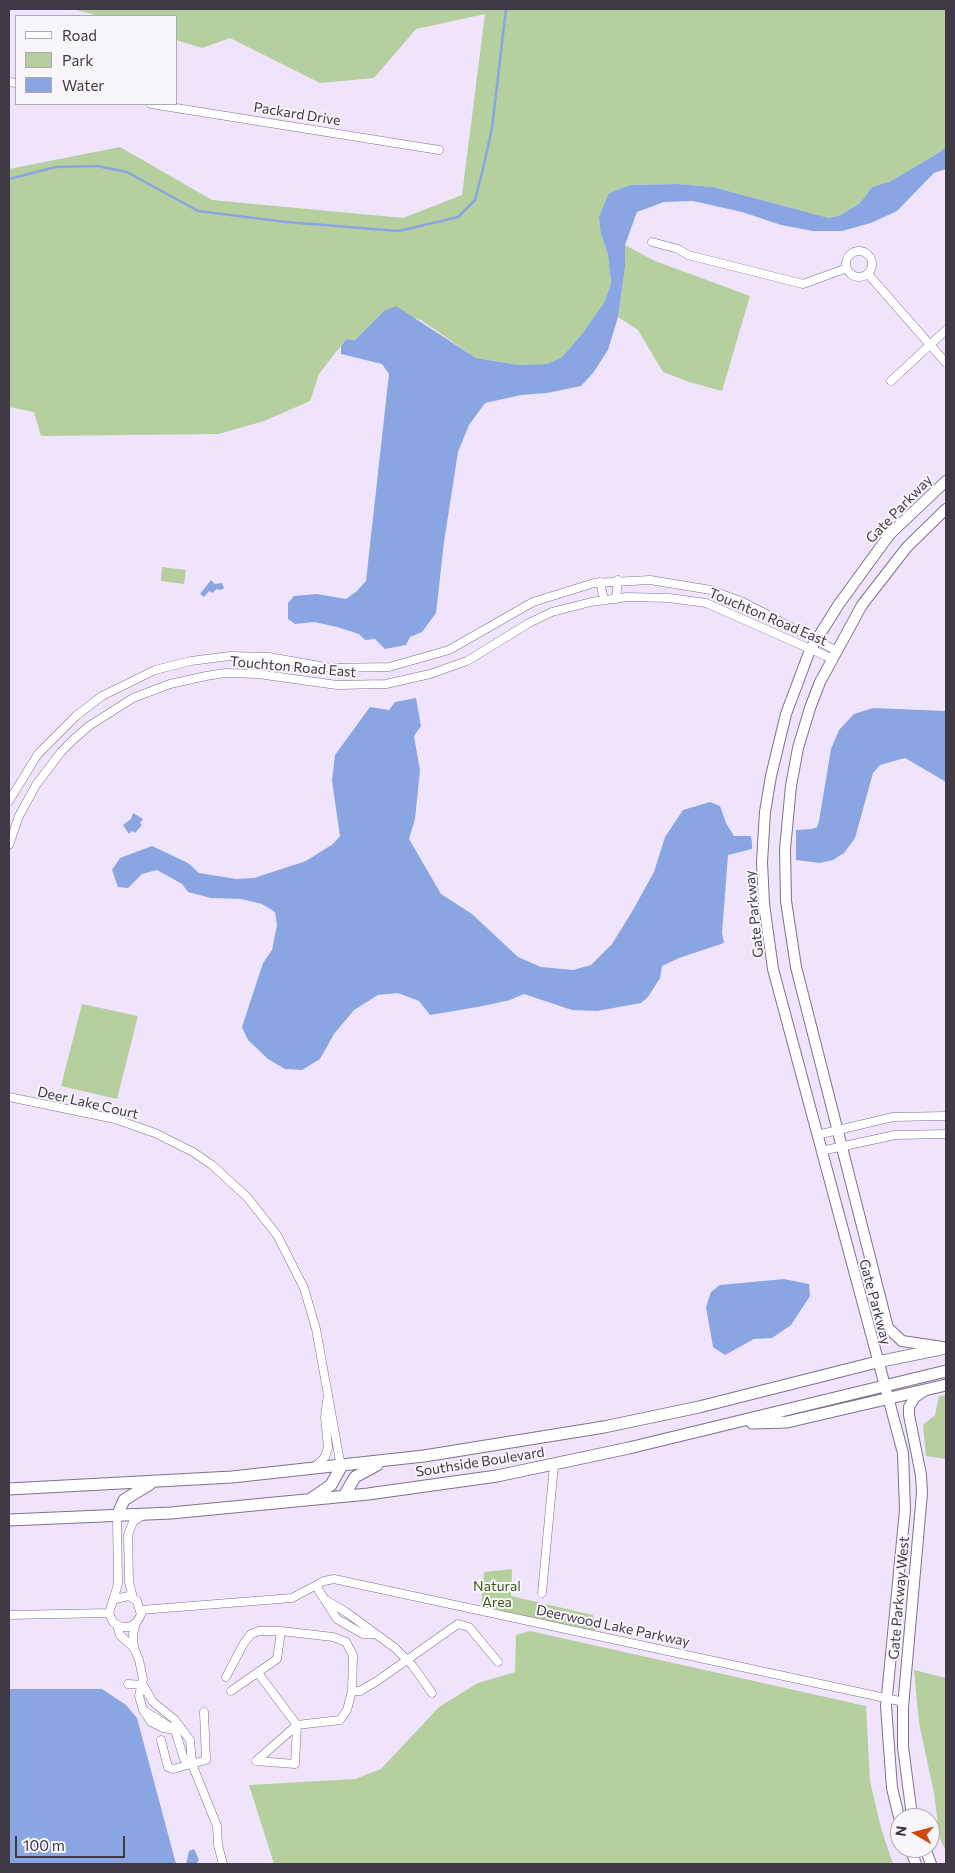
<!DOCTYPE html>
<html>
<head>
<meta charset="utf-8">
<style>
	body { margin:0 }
	#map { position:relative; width:955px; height:1873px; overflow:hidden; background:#efe4fb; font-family:Commissioner,sans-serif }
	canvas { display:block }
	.frame { position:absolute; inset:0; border:10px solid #3e3944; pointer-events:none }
	.legend { position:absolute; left:15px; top:15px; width:162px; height:90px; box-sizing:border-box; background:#f8f5fb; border:1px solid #aeaab2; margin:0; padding:6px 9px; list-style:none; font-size:15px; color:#3e3944 }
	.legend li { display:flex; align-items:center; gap:10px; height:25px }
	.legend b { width:25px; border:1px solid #aeaab2 }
	.north { position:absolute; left:890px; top:1808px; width:50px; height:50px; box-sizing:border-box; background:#f8f5fb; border:1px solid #aeaab2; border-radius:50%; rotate:278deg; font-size:14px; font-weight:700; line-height:20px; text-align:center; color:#3e3944 }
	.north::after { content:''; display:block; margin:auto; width:18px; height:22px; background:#cf490a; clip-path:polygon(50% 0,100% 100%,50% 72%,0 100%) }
	.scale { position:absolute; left:15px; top:1836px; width:110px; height:22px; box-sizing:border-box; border:2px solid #3e3944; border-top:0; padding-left:6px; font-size:15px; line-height:18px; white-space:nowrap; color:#3e3944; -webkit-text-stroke:4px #f8f5fb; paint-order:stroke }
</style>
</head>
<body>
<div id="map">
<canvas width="955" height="1873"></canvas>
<div class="frame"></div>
<ul class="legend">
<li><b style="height:6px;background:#fff"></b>Road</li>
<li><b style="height:14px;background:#b6cf9e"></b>Park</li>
<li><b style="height:14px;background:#89a6e2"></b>Water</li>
</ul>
<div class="north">N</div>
<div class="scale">100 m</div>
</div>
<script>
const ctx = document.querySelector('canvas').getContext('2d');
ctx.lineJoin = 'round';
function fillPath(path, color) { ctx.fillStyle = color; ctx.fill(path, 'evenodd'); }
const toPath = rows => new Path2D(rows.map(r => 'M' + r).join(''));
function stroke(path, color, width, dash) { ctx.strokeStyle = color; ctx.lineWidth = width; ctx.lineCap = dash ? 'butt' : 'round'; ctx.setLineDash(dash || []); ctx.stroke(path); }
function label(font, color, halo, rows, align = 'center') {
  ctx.font = font + ' Commissioner,sans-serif'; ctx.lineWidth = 4; ctx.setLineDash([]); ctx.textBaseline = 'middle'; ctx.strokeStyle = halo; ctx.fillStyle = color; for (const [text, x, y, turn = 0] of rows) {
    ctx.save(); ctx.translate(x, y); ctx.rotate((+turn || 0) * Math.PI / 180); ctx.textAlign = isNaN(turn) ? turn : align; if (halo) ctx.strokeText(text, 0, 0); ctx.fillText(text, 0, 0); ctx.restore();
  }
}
fillPath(toPath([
	[73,9,946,9,946,146,940,152,891,181,872,187,860,203,841,215,829,218,713,187,677,184,630,185,609,193,601,234,608,255,611,283,605,301,582,334,561,358,547,364,519,365,476,358,421,320,384,311,355,340,346,339,319,374,310,401,264,421,219,434,41,436,34,412,9,407,9,169,120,147,212,200,403,218,462,195,485,14,416,29,374,78,320,83,230,38,202,48,176,40,176,16,98,16],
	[625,245,655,261,750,296,722,391,689,382,663,372,638,330,618,317,625,268],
	[162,567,186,570,184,584,161,581],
	[82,1004,138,1016,117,1099,61,1086],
	[946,1395,946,1459,926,1456,923,1425,935,1415,939,1396],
	[512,1569,511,1596,593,1615,595,1632,481,1606,484,1572],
	[530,1631,866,1706,870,1781,881,1828,893,1864,274,1864,249,1785,355,1779,381,1769,439,1707,478,1683,515,1672,516,1635],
	[914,1670,946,1678,946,1851,940,1839,934,1793,919,1723]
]), '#b6cf9e');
fillPath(toPath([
	[946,146,946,169,934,173,897,211,871,223,842,231,813,231,781,225,742,212,693,201,664,202,637,212,625,245,625,268,618,317,608,350,593,373,581,386,547,393,521,395,485,403,469,425,458,452,444,542,436,613,422,632,410,637,406,645,385,649,375,639,365,640,359,634,337,627,314,622,295,624,288,619,288,603,294,596,317,594,346,599,357,591,366,581,389,374,382,364,341,354,341,346,346,339,355,340,384,311,396,306,476,358,519,365,547,364,561,358,582,334,605,301,611,283,608,255,601,234,599,217,609,193,630,185,677,184,713,187,829,218,841,215,860,203,872,187,891,181,940,152],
	[211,580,215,584,222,583,224,588,221,590,216,589,213,593,209,591,204,597,200,594],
	[416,698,421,726,414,736,420,770,415,819,409,839,441,894,472,914,518,957,541,967,573,970,591,965,612,944,633,910,654,872,665,837,683,810,710,802,720,806,726,823,734,836,751,836,752,843,752,849,728,855,722,933,724,943,679,958,662,966,660,978,648,997,641,1003,597,1011,572,1010,524,994,510,1000,483,1006,430,1015,419,1001,398,993,378,995,354,1010,334,1034,320,1059,302,1070,285,1069,268,1059,248,1040,242,1027,263,963,272,950,277,925,275,912,262,904,241,899,211,898,188,892,182,884,157,870,142,874,128,888,118,887,112,870,120,858,152,846,188,863,199,873,236,879,254,878,306,861,333,844,340,836,332,781,335,755,370,707,389,710,395,702],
	[873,708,946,711,946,782,905,758,880,765,873,773,855,838,844,853,833,860,820,863,796,860,796,830,812,829,817,827,819,821,831,749,839,730,854,714],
	[133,813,143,819,140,823,142,825,135,833,132,831,129,834,123,825,131,819],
	[784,1279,809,1284,810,1296,791,1325,772,1338,754,1339,725,1355,713,1347,706,1307,711,1292,720,1285],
	[9,1689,102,1689,126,1705,137,1718,176,1864,9,1864],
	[194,1849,199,1860,196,1864,186,1864,189,1851]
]), '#89a6e2');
stroke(toPath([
	[9,179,56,167,97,166,127,172,198,211,286,222,399,231,458,217,475,200,483,169,492,128,506,9]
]), '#89a6e2', 2.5);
const minor = toPath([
	[9,82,16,83],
	[151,104,439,150],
	[652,242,678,249,688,255,803,284,847,268],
	'846 264a13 13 0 1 1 26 0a13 13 0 1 1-26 0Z',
	[868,274,946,363],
	[891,381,946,330],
	[600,582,604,600],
	[616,599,618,580],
	[9,801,38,754,76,716,102,696,155,670,191,661,230,656,269,657,331,668,389,667,449,650,533,602,594,583,650,580,711,590,743,602,837,651],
	[9,845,19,816,36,785,61,752,73,740,89,726,133,698,170,684,206,676,225,673,258,674,337,685,386,684,430,674,467,661,529,623,552,612,591,602,627,597,669,598,706,603,833,659],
	[9,1097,115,1119,155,1133,193,1152,212,1165,247,1197,277,1235,304,1288,316,1329,341,1467],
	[817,1135,893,1117,946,1116],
	[821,1151,895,1135,946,1134],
	[316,1466,325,1457,328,1447,325,1417,327,1401],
	[316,1586,337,1619,363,1634,375,1634],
	[542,1593,554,1465],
	[133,1598,129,1582,128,1535,133,1522,143,1515],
	[115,1599,129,1596,137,1601,141,1615,136,1623,129,1627,121,1627,113,1622,109,1613,118,1584,117,1516],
	[324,1599,346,1612,395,1648,412,1665,432,1693],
	[141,1610,292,1598,324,1581,334,1579,904,1702],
	[9,1615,109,1613],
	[117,1625,120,1635,134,1648,139,1660,143,1679,139,1696,143,1710,175,1730,184,1759,192,1764],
	[134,1648,133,1634,136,1623],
	[226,1677,244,1643,251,1634,259,1631,281,1631,333,1637,346,1642,353,1655,352,1691,347,1710,340,1720,297,1725,256,1761],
	[128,1684,143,1685,153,1702,174,1719,190,1740,192,1764,217,1826,218,1845,223,1864],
	[231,1691,277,1659,281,1631],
	[352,1691,360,1691,377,1681,458,1624,469,1627,498,1662],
	[144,1711,151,1722,163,1728,175,1730],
	[161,1740,168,1767,173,1769,206,1760,204,1712],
	[256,1761,295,1764,297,1725,258,1673]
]);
const major = toPath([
	[942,1347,902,1341,888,1328,796,967,786,901,785,849,791,786,798,748,810,708,820,682,862,605,907,547,946,509],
	[914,1818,911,1808,903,1747,903,1707,922,1493,921,1475,909,1415,909,1407,915,1397,924,1391],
	[900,1821,892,1788,886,1706,905,1510,903,1453,773,969,764,904,762,862,765,812,771,776,786,714,810,650,839,604,890,534,946,481],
	[910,1848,916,1864],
	[925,1848,931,1864]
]);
const highway = toPath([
	[752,1423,787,1422,946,1385],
	[9,1489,232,1477,424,1456,604,1427,699,1407,877,1362,946,1348],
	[344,1496,355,1477,377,1465],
	[312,1498,331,1485,341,1467],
	[117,1516,124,1500,150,1484],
	[9,1520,171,1513,368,1494,497,1476,629,1448,946,1371]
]);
stroke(minor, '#7e728c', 9);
stroke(major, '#7e728c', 12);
stroke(highway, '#7e728c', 13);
stroke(minor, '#fff', 8);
stroke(major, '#fff', 10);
stroke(highway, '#fff', 11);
label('14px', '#3e3944', '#f8f5fb', [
	["Packard Drive",297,114,9],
	["Gate Parkway",899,509,-46],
	["Touchton Road East",768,617,23],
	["Touchton Road East",293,667,5],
	["Gate Parkway",754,914,-96],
	["Deer Lake Court",88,1103,13],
	["Gate Parkway",875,1302,75],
	["Southside Boulevard",480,1462,-9],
	["Gate Parkway West",899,1598,-85],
	["Deerwood Lake Parkway",613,1626,12]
]);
label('14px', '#3d5917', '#f8f5fb', [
	["Natural",497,1586],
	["Area",497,1602]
]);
</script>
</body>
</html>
